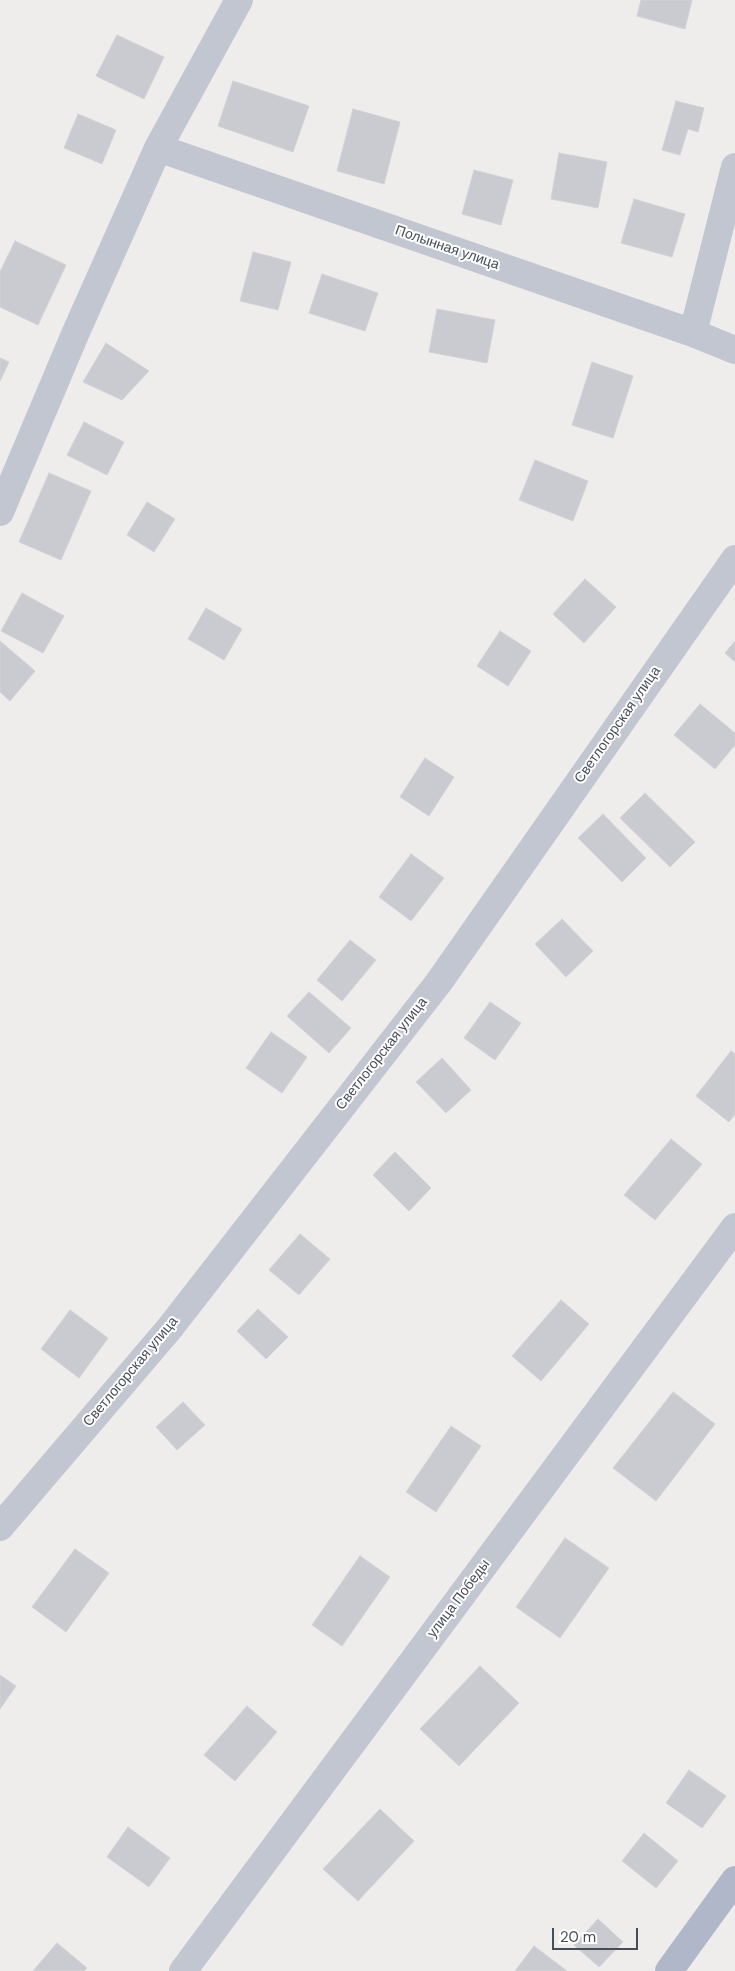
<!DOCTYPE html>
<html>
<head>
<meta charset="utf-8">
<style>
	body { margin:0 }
	#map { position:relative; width:735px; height:1971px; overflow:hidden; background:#efedec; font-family:"DM Sans",sans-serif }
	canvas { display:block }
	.scale { position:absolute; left:552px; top:1928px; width:86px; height:22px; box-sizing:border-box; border:2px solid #474d57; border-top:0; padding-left:6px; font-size:15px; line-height:18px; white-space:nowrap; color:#474d57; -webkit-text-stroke:4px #fff; paint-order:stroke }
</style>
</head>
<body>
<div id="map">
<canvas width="735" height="1971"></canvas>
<div class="scale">20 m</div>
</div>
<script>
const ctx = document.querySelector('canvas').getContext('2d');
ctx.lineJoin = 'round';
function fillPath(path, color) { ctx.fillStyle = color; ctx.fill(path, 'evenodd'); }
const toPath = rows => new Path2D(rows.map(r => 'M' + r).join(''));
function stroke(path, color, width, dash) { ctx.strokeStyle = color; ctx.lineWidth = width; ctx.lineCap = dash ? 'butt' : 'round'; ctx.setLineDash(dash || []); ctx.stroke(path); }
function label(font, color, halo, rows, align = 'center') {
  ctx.font = font + ' "DM Sans",sans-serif'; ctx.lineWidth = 4; ctx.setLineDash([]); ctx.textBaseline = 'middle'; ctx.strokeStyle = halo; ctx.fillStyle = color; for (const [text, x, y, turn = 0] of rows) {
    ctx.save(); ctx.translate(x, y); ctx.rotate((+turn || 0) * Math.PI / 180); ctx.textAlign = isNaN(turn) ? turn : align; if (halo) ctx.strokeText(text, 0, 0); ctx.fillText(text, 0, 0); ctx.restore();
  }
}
const building = toPath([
	[641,0,692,0,685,29,637,16,641,0],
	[117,35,164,57,144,99,96,76,117,35],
	[233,81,309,106,293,152,218,126,233,81],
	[676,101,704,108,698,132,688,129,680,155,662,150,676,101],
	[353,109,400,122,384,184,337,171,353,109],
	[78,114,116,130,102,164,64,148,78,114],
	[559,153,607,162,598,208,551,199,559,153],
	[474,170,513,180,501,225,462,214,474,170],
	[634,199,685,214,672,257,621,243,634,199],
	[15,241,66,265,38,325,0,307,0,272,15,241],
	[253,252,291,262,278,310,240,301,253,252],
	[322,274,378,293,365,331,309,313,322,274],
	[437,309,495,320,487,363,429,352,437,309],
	[106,343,149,371,122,400,83,382,106,343],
	[0,358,9,362,0,381,0,358],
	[592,362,633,376,613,438,572,425,592,362],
	[84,422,124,442,107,475,67,455,84,422],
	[535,460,588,481,573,521,519,500,535,460],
	[49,473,91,491,61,560,19,542,49,473],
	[147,502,175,519,154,552,127,535,147,502],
	[585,579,616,607,584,643,553,614,585,579],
	[22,593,64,616,43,653,1,631,22,593],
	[206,608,242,629,224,660,188,639,206,608],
	[500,631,531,651,508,686,477,666,500,631],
	[0,641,35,671,10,701,0,692,0,641],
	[735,641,735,662,725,653,735,641],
	[700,704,735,733,735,745,715,769,674,735,700,704],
	[425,758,454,777,429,816,400,797,425,758],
	[645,793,695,842,670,867,620,818,645,793],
	[603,814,646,858,622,882,578,838,603,814],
	[411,854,444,878,411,921,379,897,411,854],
	[562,919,593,951,566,977,535,944,562,919],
	[350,940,376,960,342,1001,317,980,350,940],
	[309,992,351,1028,329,1053,287,1016,309,992],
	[490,1002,521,1023,495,1060,464,1038,490,1002],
	[271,1032,307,1057,282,1093,246,1068,271,1032],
	[731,1051,735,1054,735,1114,729,1122,696,1096,731,1051],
	[442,1058,471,1090,446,1113,416,1082,442,1058],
	[671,1139,702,1164,655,1220,624,1195,671,1139],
	[395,1152,431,1188,409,1211,373,1175,395,1152],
	[300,1234,330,1259,299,1295,269,1270,300,1234],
	[561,1300,589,1324,541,1381,512,1356,561,1300],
	[258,1309,288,1337,266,1359,237,1331,258,1309],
	[70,1310,108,1338,79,1378,41,1349,70,1310],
	[673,1392,715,1424,656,1501,613,1468,673,1392],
	[183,1402,205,1425,177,1450,156,1427,183,1402],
	[451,1426,481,1446,436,1512,406,1492,451,1426],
	[565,1538,609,1568,560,1638,516,1607,565,1538],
	[75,1549,109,1573,66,1632,32,1607,75,1549],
	[360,1556,390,1577,342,1646,312,1625,360,1556],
	[480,1666,519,1703,459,1766,420,1729,480,1666],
	[0,1675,16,1686,0,1709,0,1675],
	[247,1706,277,1732,235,1781,204,1755,247,1706],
	[689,1770,726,1796,702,1828,666,1803,689,1770],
	[380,1809,414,1841,358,1901,323,1869,380,1809],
	[128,1827,170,1858,149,1887,107,1857,128,1827],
	[644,1833,678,1861,656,1888,622,1861,644,1833],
	[598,1919,623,1942,599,1967,574,1945,598,1919],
	[57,1943,87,1968,84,1971,33,1971,57,1943],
	[534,1946,567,1971,515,1971,534,1946]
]);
fillPath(building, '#cacbd0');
stroke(building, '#d1d2d7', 1);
stroke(toPath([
	[158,148,693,333,735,350],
	[693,333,735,167],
	[0,512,76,332,158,148,239,0],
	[0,1527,169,1329,439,982,735,559],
	[183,1971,735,1227]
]), '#c1c6d0', 28);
stroke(toPath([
	[669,1971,735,1880]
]), '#afb7c8', 28);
label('14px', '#474d57', '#fff', [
	["Полынная улица",447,248,19],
	["Светлогорская улица",618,725,-55],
	["Светлогорская улица",382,1054,-52],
	["Светлогорская улица",131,1372,-50],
	["улица Победы",459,1599,-53]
]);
</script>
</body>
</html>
